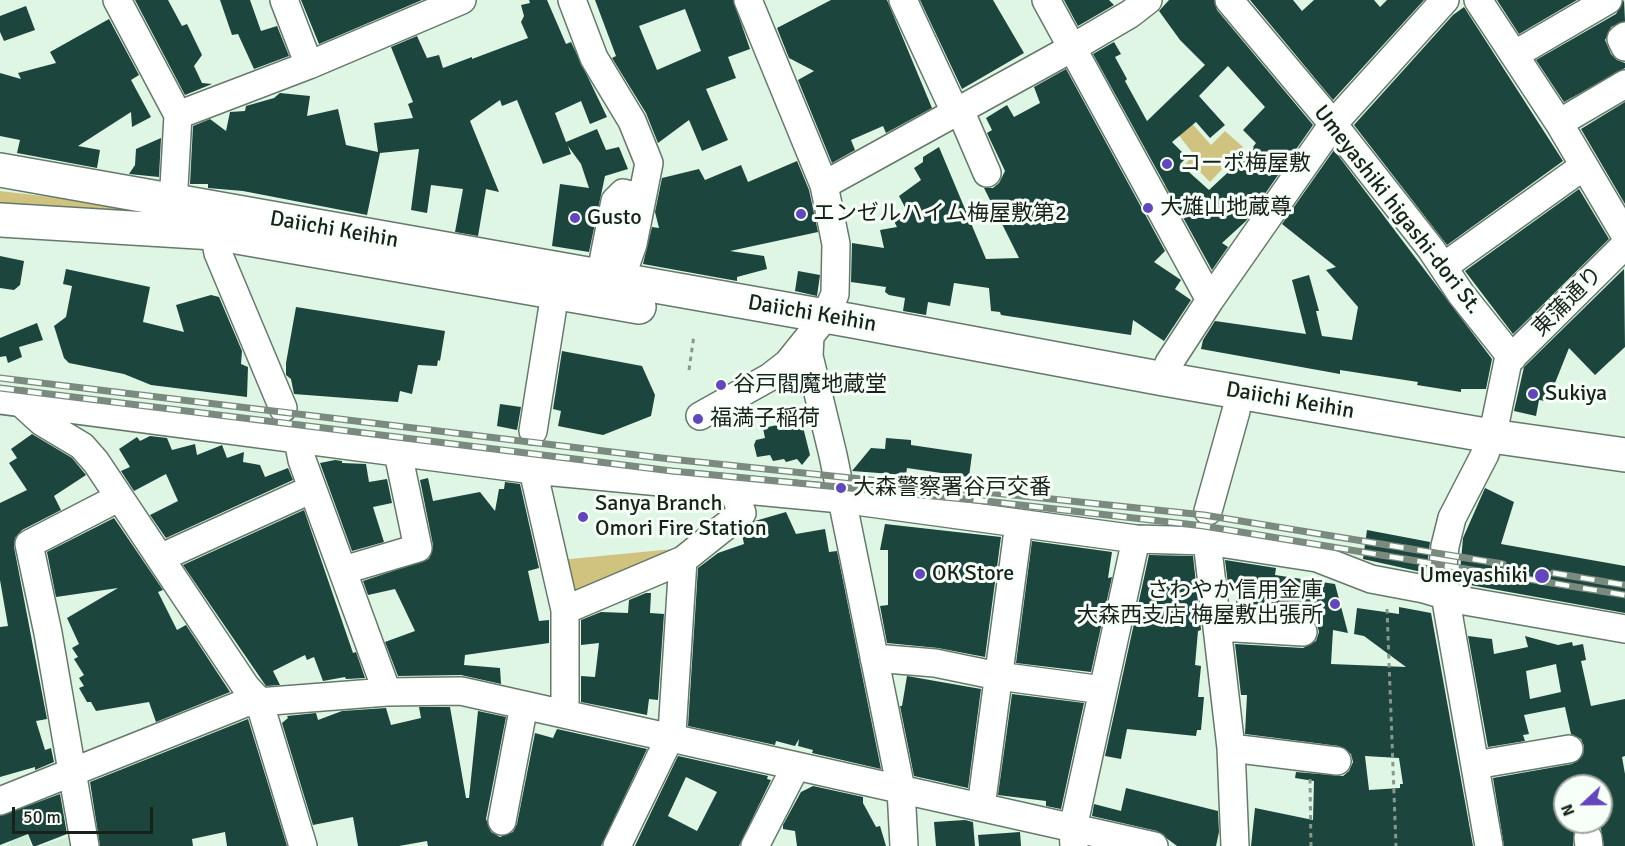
<!DOCTYPE html>
<html>
<head>
<meta charset="utf-8">
<style>
	body { margin:0 }
	#map { position:relative; width:1625px; height:846px; overflow:hidden; background:#dff6e4; font-family:Signika,sans-serif }
	canvas { display:block }
	.north { position:absolute; left:1553px; top:774px; width:60px; height:60px; box-sizing:border-box; background:#f6fff8; border:2px solid #9ea6a0; border-radius:50%; rotate:248deg; font-size:16px; font-weight:700; line-height:24px; text-align:center; color:#19211b }
	.north::after { content:''; display:block; margin:auto; width:21px; height:27px; background:#6146be; clip-path:polygon(50% 0,100% 100%,50% 72%,0 100%) }
	.scale { position:absolute; left:12px; top:807px; width:141px; height:27px; box-sizing:border-box; border:3px solid #19211b; border-top:0; padding-left:8px; font-size:18px; line-height:21px; white-space:nowrap; color:#19211b; -webkit-text-stroke:4px #f6fff8; paint-order:stroke }
</style>
</head>
<body>
<div id="map">
<canvas width="1625" height="846"></canvas>
<div class="north">N</div>
<div class="scale">50 m</div>
</div>
<script>
const ctx = document.querySelector('canvas').getContext('2d');
ctx.lineJoin = 'round';
function fillPath(path, color) { ctx.fillStyle = color; ctx.fill(path, 'evenodd'); }
const toPath = rows => new Path2D(rows.map(r => 'M' + r).join(''));
function stroke(path, color, width, dash) { ctx.strokeStyle = color; ctx.lineWidth = width; ctx.lineCap = dash ? 'butt' : 'round'; ctx.setLineDash(dash || []); ctx.stroke(path); }
function label(font, color, halo, rows, align = 'center') {
  ctx.font = font + ' Signika,"Noto Sans JP",sans-serif'; ctx.lineWidth = 6; ctx.setLineDash([]); ctx.textBaseline = 'middle'; ctx.strokeStyle = halo; ctx.fillStyle = color; for (const [text, x, y, turn = 0] of rows) {
    ctx.save(); ctx.translate(x, y); ctx.rotate((+turn || 0) * Math.PI / 180); ctx.textAlign = isNaN(turn) ? turn : align; if (halo) ctx.strokeText(text, 0, 0); ctx.fillText(text, 0, 0); ctx.restore();
  }
}
fillPath(toPath([
	[7,805,17,831,25,828,31,846,5,846,11,843,0,813],
	[78,834,80,846,39,846]
]), '#cfedd6');
fillPath(toPath([
	[1188,119,1211,145,1225,131,1243,147,1210,182,1194,166,1162,200,1157,193,1194,155,1175,130],
	[0,191,135,207,135,212,0,206],
	[673,549,674,561,568,592,560,560]
]), '#d0c27f');
fillPath(toPath([
	[135,0,168,0,182,26,187,24,202,55,194,66,202,83,212,84,185,95],
	[220,0,250,0,261,31,277,26,289,56,254,69,238,34,232,35],
	[301,0,422,0,319,44],
	[529,0,547,0,566,44,571,42,607,117,590,124,581,101,555,113,566,142,597,129,606,150,619,147,628,169,605,176,589,252,552,246,560,184,589,188,581,164,568,146,571,154,543,164,517,100,502,106,500,100,470,121,499,192,486,189,478,236,455,232,463,189,431,185,427,213,411,210,419,149,380,153,367,215,243,191,208,188,208,184,190,184,193,126,210,119,226,131,230,112,245,111,246,106,274,98,280,93,310,96,307,116,338,109,346,145,378,152,374,123,413,118,408,104,413,102,391,47,417,36,427,58,439,55,443,68,472,57,472,59,528,38,521,22,524,16,521,5,530,3],
	[595,0,733,0,750,49,728,57,736,78,706,89,728,140,702,151,689,120,658,143,646,113,612,58,616,56],
	[685,9,701,51,657,70,639,26],
	[831,0,887,0,932,108,886,133,883,126,851,140,855,150,832,163,798,80,814,71,789,58,777,28],
	[920,0,993,0,1024,53,962,89],
	[1064,0,1109,0,1114,5,1078,26],
	[1169,0,1214,0,1217,10,1313,125,1246,221,1222,243,1228,247,1212,270,1093,54,1114,42,1121,54,1115,57,1127,79,1125,81,1147,121,1205,65,1180,40,1159,11],
	[1228,66,1265,107,1243,130,1256,143,1253,147,1254,148,1209,190,1180,164,1187,157,1172,142,1196,122,1210,138,1225,125,1199,96],
	[1250,0,1293,0,1302,11,1314,0,1374,0,1380,7,1387,0,1424,0,1333,100],
	[1497,0,1577,0,1519,34],
	[1624,0,1625,21,1611,27,1605,40,1611,54,1617,60,1625,63,1625,68,1564,102,1536,60,1616,14],
	[26,6,35,30,4,41,0,32,0,16],
	[1464,7,1563,161,1447,245,1354,125,1453,15],
	[109,19,139,75,131,80,151,117,132,127,131,112,78,146,100,150,97,168,17,153,20,140,0,136,0,73,21,79,18,73,56,63,50,52],
	[1066,69,1165,251,1154,262,1181,280,1175,289,1191,300,1164,341,1133,320,1131,335,1001,315,1000,312,991,311,989,288,954,283,950,306,928,302,926,315,903,311,905,298,889,295,885,292,886,287,851,282,852,243,884,248,880,230,897,227,894,221,909,215,899,196,921,180,914,168,923,162,923,157,939,147,986,259,1019,258,984,188,993,188,999,183,1005,171,987,133,992,130,986,118,1007,105,1014,117,1040,103,1034,87],
	[1625,102,1625,204,1581,129],
	[161,138,159,177,129,174,135,165,136,149],
	[1334,150,1492,359,1486,389,1461,389,1461,392,1417,385,1418,382,1340,370,1340,374,1201,349,1203,340,1215,321,1306,334,1292,280,1309,275,1319,311,1316,311,1322,336,1352,340,1358,307,1326,270,1336,267,1282,224],
	[797,161,809,190,818,232,730,251,764,256,767,269,737,277,737,281,643,264,652,227,659,228,655,212,662,178,699,169,705,180,741,165,748,182],
	[1579,189,1609,239,1513,334,1465,271],
	[0,256,24,261,20,285,14,290,0,288],
	[66,269,150,287,143,322,184,332,176,305,211,295,219,297,242,351,241,364,248,367,247,397,151,385,124,374,69,363,64,358,54,326,66,317,72,286,63,284],
	[1624,269,1625,347,1595,375,1569,348,1553,388,1553,402,1539,400,1536,416,1514,411,1524,367],
	[798,271,820,275,817,296,795,291],
	[296,307,445,331,440,361,438,360,437,366,418,365,412,394,400,391,398,402,294,394,291,379,286,375,286,363],
	[37,323,43,340,19,347,22,357,8,363,6,356,0,357,0,338],
	[562,351,642,366,655,395,651,416,603,435,558,426,561,411,553,409],
	[500,404,521,407,517,430,497,426],
	[792,422,802,423,810,455,802,465,797,459,786,462,784,459,773,461,770,455,757,457,754,445,756,440,765,438,763,428],
	[32,434,72,458,86,475,54,496,61,510,22,530,15,538,14,547,47,719,36,721,45,750,51,748,54,762,35,770,35,767,0,777,0,627,8,626,0,580,0,503,27,490,9,463,17,458,11,449],
	[150,436,167,438,172,450,195,444,197,455,222,445,227,458,244,452,243,462,260,465,265,477,288,468,293,480,166,538,150,515,178,501,166,474,134,491,121,471,130,467,119,449,137,437,140,441],
	[886,438,911,440,911,445,972,454,969,477,907,468,906,475,852,471,871,448,885,449],
	[335,460,342,461,342,463,366,464,369,482,387,479,392,503,373,507,384,542,352,551,320,463],
	[428,478,433,501,480,492,495,511,499,489,504,489,505,482,520,484,539,568,528,571,539,621,549,620,549,643,465,655,464,665,500,668,501,684,461,675,398,676,385,642,415,631,395,589,368,595,363,581,429,559,433,545,420,480],
	[1485,488,1514,502,1501,544,1625,566,1625,613,1459,583,1463,538],
	[304,510,353,653,356,652,365,678,346,679,345,677,323,681,314,657,307,660,305,655,273,671,280,685,266,686,183,565],
	[786,512,796,534,825,529,829,552,837,551,881,769,812,753,813,750,798,746,799,739,795,746,776,741,775,745,688,726,698,568,718,553,744,544,742,534,755,521],
	[114,518,163,590,158,592,177,630,186,625,230,692,156,722,149,702,96,711,91,702,87,702,79,688,84,686,79,678,84,675,74,659,78,657,72,648,79,644,67,618,118,588,56,597,47,552],
	[885,524,1001,537,985,657,938,648,887,643,880,606,888,605,888,550,880,550],
	[1367,530,1430,542,1426,573,1363,559],
	[1032,541,1112,552,1108,578,1112,577,1091,672,1016,663],
	[1149,555,1193,556,1201,630,1198,631,1195,665,1201,666,1198,697,1204,697,1201,730,1197,730,1196,736,1127,729,1121,759,1105,756],
	[1225,560,1276,568,1275,575,1335,584,1348,633,1333,630,1331,664,1406,667,1364,636,1354,634,1357,608,1399,614,1399,607,1431,613,1473,846,1251,846,1255,808,1313,820,1314,781,1295,778,1296,772,1343,776,1349,771,1353,762,1351,754,1339,746,1245,734,1247,695,1241,695,1235,644,1303,648,1316,641,1319,632,1317,624,1305,616,1236,612,1236,592,1229,592],
	[1365,756,1399,758,1403,784,1400,784,1400,788,1369,790],
	[646,593,651,593,650,613,664,614,658,700,649,699,647,715,581,702,581,676,595,677,599,643,581,645,581,620,601,612,628,613,629,600],
	[1468,636,1492,639,1494,654,1528,647,1525,636,1558,645,1572,642,1573,646,1583,644,1586,660,1581,661,1591,706,1625,699,1625,756,1622,757,1625,774,1625,846,1604,846,1601,829,1595,824,1587,822,1579,825,1574,831,1573,846,1504,846,1493,778,1572,764,1583,755,1584,746,1581,739,1571,734,1565,707,1524,715,1529,734,1523,735,1525,741,1488,747],
	[1556,664,1561,692,1530,699,1526,671],
	[1565,786,1601,786,1601,822,1565,822],
	[907,676,981,689,968,788,914,776,900,706,902,706],
	[1012,694,1084,703,1061,809,1046,806,1046,801,998,795],
	[419,707,450,707,466,798,469,798,478,711,506,717,486,819,491,832,500,837,513,832,517,824,535,733,553,738,557,729,647,749,601,846,428,846,427,841,399,846,358,846,353,817,313,825,282,723,288,718,287,716,316,713,318,720,342,711,386,708,391,725,421,718],
	[248,719,287,846,227,846,225,832,192,839,193,846,100,846,90,782],
	[678,756,768,776,767,779,771,780,739,846,635,846],
	[686,777,717,792,697,831,668,816],
	[813,786,863,797,863,803,876,827,880,826,886,846,797,846,795,831,783,829,783,825,801,792],
	[1126,788,1218,811,1219,832,1216,846,1177,846,1157,831,1092,816,1094,804,1121,811],
	[60,794,67,834,36,846,33,846,28,834,0,845,0,816],
	[965,820,973,822,975,846,936,846,934,822],
	[1020,832,1021,846,979,846,978,835]
]), '#1c453d');
const minor = toPath([
	[117,0,178,115,174,187,167,220],
	[284,0,309,65],
	[572,0,594,58,632,121,649,163,633,244,620,281],
	[903,0,955,112],
	[1046,0,1210,300],
	[1229,0,1333,124,1431,249,1461,294,1512,358],
	[1478,0,1559,123,1625,235],
	[1625,36,1621,39,1625,47],
	[1514,55,1608,0],
	[960,110,987,173],
	[178,115,309,65,462,0],
	[1559,123,1625,84],
	[824,185,1072,48,1130,14,1148,0],
	[214,233,218,253,283,408],
	[1443,267,1584,166],
	[600,277,615,201,623,193,642,198],
	[810,336,809,356,833,455,901,789,904,846],
	[1164,379,1169,363,1210,300,1333,124,1445,0],
	[0,400,533,470,841,499,1136,539,1207,541,1317,558,1371,579,1424,589,1465,601,1625,629],
	[20,402,42,422,82,446,96,462,246,687,259,701,303,846],
	[700,416,770,377,788,363,825,317,835,294,836,244,824,185,748,0],
	[533,431,555,293],
	[298,440,302,460,387,692],
	[533,470,565,610,565,714],
	[1208,511,1236,411],
	[1207,541,1231,748,1235,846],
	[160,558,312,489],
	[344,570,418,548,398,453],
	[565,610,683,560,742,513,733,490],
	[1219,627,1303,632],
	[874,658,935,663,998,676,1103,690],
	[1231,748,1337,761],
	[1475,765,1569,749],
	[0,801,245,703,387,692,461,691,1154,846],
	[981,807,1019,523],
	[502,821,524,705],
	[1588,838,1589,846],
	[85,846,48,633,29,544,118,498],
	[617,846,672,733,683,560],
	[755,846,795,768],
	[1074,846,1073,828,1136,539],
	[1489,846,1445,595,1442,575,1445,546,1452,518,1485,454,1496,419,1508,361,1625,245]
]);
const highway = toPath([
	[0,170,853,321,1164,379,1491,436,1625,455],
	[0,220,214,233,639,307]
]);
stroke(minor, '#65796a', 30);
stroke(highway, '#65796a', 36);
stroke(toPath([
	[689,370,694,335],
	[1387,609,1396,846],
	[1310,779,1311,846]
]), '#88988b', 3, [4.5, 4.5]);
stroke(minor, '#fff', 27);
stroke(highway, '#fff', 33);
const rail = toPath([
	[0,378,670,459,1204,515,1503,564],
	[0,388,672,471,985,501,1204,526,1625,595],
	[1553,573,1625,585]
]);
stroke(rail, '#7b8a7e', 7);
stroke(rail, '#f6fff8', 4.5, [14]);
for (const [x, y, r, color] of [
	[1167,164,6,"#6146be"],
	[1148,208,6,"#6146be"],
	[801,214,6,"#6146be"],
	[575,218,6,"#6146be"],
	[721,385,6,"#6146be"],
	[1533,394,6,"#6146be"],
	[698,419,6,"#6146be"],
	[841,488,6,"#6146be"],
	[583,517,6,"#6146be"],
	[920,574,6,"#6146be"],
	[1542,576,8,"#6146be"],
	[1335,604,6,"#6146be"]
]) { const dot = new Path2D(); dot.arc(x, y, r, 0, 2 * Math.PI); ctx.fillStyle = color; ctx.fill(dot); stroke(dot, '#f6fff8', 2); }
label('22px', '#19211b', '#f6fff8', [
	["コーポ梅屋敷",1179,164],
	["大雄山地蔵尊",1160,208],
	["エンゼルハイム梅屋敷第2",813,214],
	["Gusto",587,218],
	["谷戸閻魔地蔵堂",733,385],
	["Sukiya",1545,394],
	["福満子稲荷",710,419],
	["大森警察署谷戸交番",853,488],
	["Sanya Branch",595,504],
	["Omori Fire Station",595,529],
	["OK Store",932,574],
	["Umeyashiki",1528,576,"right"],
	["さわやか信用金庫",1323,591,"right"],
	["大森西支店 梅屋敷出張所",1323,616,"right"]
], 'left');
label('22px', '#19211b', '#f6fff8', [
	["Umeyashiki higashi-dori St.",1397,210,52],
	["Daiichi Keihin",334,230,10],
	["東蒲通り",1568,302,-45],
	["Daiichi Keihin",812,314,10],
	["Daiichi Keihin",1290,401,10]
]);
</script>
</body>
</html>
